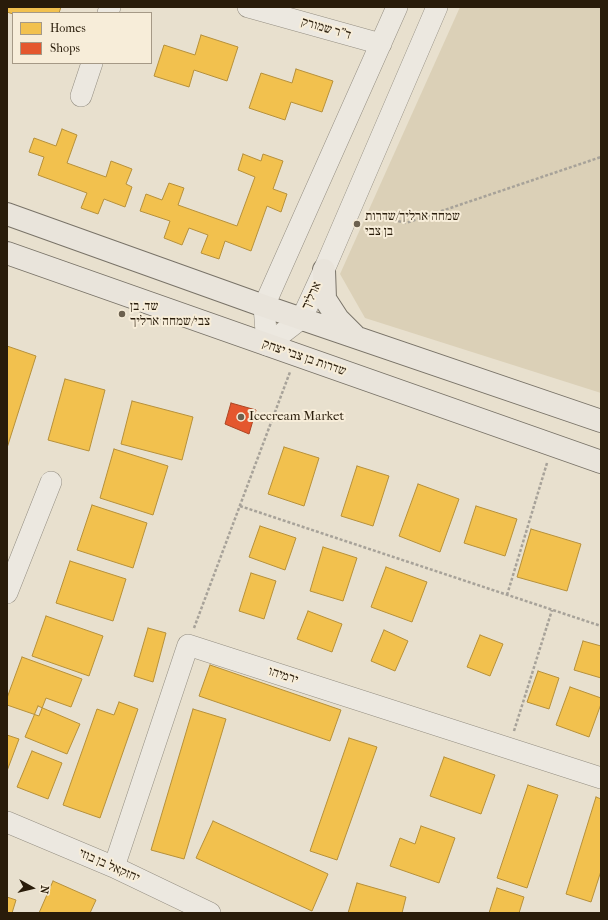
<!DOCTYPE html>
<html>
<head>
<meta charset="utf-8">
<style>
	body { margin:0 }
	#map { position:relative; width:608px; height:920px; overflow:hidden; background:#e8e0ce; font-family:"IM FELL French Canon",serif }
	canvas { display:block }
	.frame { position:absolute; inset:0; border:8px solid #291c0a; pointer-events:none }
	.legend { position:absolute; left:12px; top:12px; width:140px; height:52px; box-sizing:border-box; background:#f7edd9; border:1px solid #a59986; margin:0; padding:5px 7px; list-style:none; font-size:12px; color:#291c0a }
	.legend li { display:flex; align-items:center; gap:8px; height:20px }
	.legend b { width:20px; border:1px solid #a59986 }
	.north { position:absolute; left:12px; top:868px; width:40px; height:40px; -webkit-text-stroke:3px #f7edd9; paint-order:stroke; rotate:98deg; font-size:11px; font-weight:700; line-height:16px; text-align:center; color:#291c0a }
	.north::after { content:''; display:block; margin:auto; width:14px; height:18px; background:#291c0a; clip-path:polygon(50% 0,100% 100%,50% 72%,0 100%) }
</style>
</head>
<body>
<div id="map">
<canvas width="608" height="920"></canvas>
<div class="frame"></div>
<ul class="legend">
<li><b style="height:11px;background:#f2c14e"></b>Homes</li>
<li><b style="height:11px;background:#e4572e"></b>Shops</li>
</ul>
<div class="north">N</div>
</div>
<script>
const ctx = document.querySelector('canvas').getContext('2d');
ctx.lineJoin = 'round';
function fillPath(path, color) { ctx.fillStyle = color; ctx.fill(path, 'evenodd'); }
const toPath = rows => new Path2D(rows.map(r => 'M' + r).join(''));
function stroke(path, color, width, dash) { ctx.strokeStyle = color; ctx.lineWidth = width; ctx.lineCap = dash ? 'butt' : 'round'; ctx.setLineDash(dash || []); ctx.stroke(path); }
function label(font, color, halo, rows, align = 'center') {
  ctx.font = font + ' "IM FELL French Canon","Frank Ruhl Libre",serif'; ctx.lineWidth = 4; ctx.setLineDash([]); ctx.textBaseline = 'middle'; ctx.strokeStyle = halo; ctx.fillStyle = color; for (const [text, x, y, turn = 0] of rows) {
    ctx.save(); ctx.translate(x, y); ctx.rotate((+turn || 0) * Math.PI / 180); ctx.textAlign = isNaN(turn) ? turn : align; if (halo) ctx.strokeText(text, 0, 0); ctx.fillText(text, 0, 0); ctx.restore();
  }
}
fillPath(toPath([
	[460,7,601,7,601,393,365,318,340,274]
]), '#dbd0b7');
const homes = toPath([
	[7,7,61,7,59,13,13,14,7,12,7,7],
	[201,35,238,47,227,81,194,70,189,87,154,76,164,45,195,55,201,35],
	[296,69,333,81,322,112,291,102,285,120,249,108,261,73,292,83,296,69],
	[62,129,77,135,67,163,106,177,111,161,132,169,126,184,132,187,125,207,104,199,98,214,81,208,87,193,38,175,44,157,29,152,34,138,56,146,62,129],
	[243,154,261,161,263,154,283,161,273,189,287,194,281,212,267,206,251,251,225,241,219,259,201,253,208,235,189,228,182,245,164,238,170,221,140,211,146,194,162,200,169,183,184,188,178,205,237,226,255,177,238,170,243,154],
	[7,346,36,356,7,448,7,346],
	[65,379,105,390,89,451,48,440,65,379],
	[132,401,193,417,182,460,121,444,132,401],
	[284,447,319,458,304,506,268,494,284,447],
	[114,449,168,466,153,515,100,498,114,449],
	[357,466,389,476,373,526,341,516,357,466],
	[418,484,459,499,440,552,399,536,418,484],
	[92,505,147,523,133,568,77,550,92,505],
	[476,506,517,519,505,556,464,543,476,506],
	[260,526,296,538,285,570,249,557,260,526],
	[531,529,581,544,567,591,517,577,531,529],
	[323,547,357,558,343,601,310,591,323,547],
	[70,561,126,579,113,621,56,603,70,561],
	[386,567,427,582,412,622,371,607,386,567],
	[251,573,276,581,264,619,239,611,251,573],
	[308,611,342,624,332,652,297,639,308,611],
	[46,616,103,636,89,676,32,656,46,616],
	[148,628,166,633,153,682,134,676,148,628],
	[384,630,408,641,395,671,371,661,384,630],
	[480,635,503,644,490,676,467,667,480,635],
	[583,641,601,646,601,678,574,670,583,641],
	[22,657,82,679,71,707,46,698,39,716,7,705,7,698,22,657],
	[210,665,341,710,330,741,199,696,210,665],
	[538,671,559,678,549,709,527,702,538,671],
	[570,687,601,698,601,704,589,737,556,725,570,687],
	[119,702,138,709,100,818,63,805,97,709,114,715,119,702],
	[38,706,80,724,67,754,25,737,38,706],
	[193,709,226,719,184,859,151,850,193,709],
	[7,735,19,739,7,771,7,735],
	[349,738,377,747,337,860,310,851,349,738],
	[32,751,62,763,48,799,17,787,32,751],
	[444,757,495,775,481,814,430,796,444,757],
	[528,785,558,795,527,888,497,878,528,785],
	[596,797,601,799,601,871,591,902,566,894,596,797],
	[213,821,328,874,312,911,196,858,213,821],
	[421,826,455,838,439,883,390,866,400,838,415,844,421,826],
	[53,881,96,900,90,913,39,913,53,881],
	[357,883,406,897,402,913,348,913,357,883],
	[497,888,524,897,519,913,489,913,497,888],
	[7,897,16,900,12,913,7,913,7,897]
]);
fillPath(homes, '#f2c14e');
stroke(homes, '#b6903a', 1);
const shops = toPath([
	[231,403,256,410,249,434,225,424,231,403]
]);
fillPath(shops, '#e4572e');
stroke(shops, '#ac4523', 1);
const minor = toPath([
	[248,7,381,44],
	[108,13,110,7],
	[81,96,92,63],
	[267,345,302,318,324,270,437,7],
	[267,345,264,306,397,7],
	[7,593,51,482],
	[7,822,114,867,210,913],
	[114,867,188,645,601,778]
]);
const major = toPath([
	[7,214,264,306,601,421],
	[7,253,601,462],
	[324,270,325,299,338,319,354,335]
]);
stroke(minor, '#948e82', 22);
stroke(major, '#797368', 24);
stroke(toPath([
	[369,214,406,223,601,157],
	[240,506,601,626],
	[507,595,547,463],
	[194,628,290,372],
	[514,731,552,610]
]), '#a7a299', 2.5, [3, 2]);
stroke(minor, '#ece8e0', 21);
stroke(major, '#e9e4db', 22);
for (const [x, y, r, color] of [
	[357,224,4,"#6c614f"],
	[122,314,4,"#6c614f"],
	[241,417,4,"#6c614f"]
]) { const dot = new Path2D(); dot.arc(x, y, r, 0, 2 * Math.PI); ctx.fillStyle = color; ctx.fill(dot); stroke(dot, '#f7edd9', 1.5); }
label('13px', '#291c0a', '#f7edd9', [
	["ד\"ר שמורק",326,29,16],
	["ארליך",312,296,-65],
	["שדרות בן צבי יצחק",304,358,19],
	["ירמיהו",283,676,18],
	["יחזקאל בן בוזי",109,866,24]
]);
label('13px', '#291c0a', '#f7edd9', [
	["שמחה ארליך/שדרות",365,217],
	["בן צבי",365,232],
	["שד. בן",130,307],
	["צבי/שמחה ארליך",130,322],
	["Icecream Market",249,417]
], 'left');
</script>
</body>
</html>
